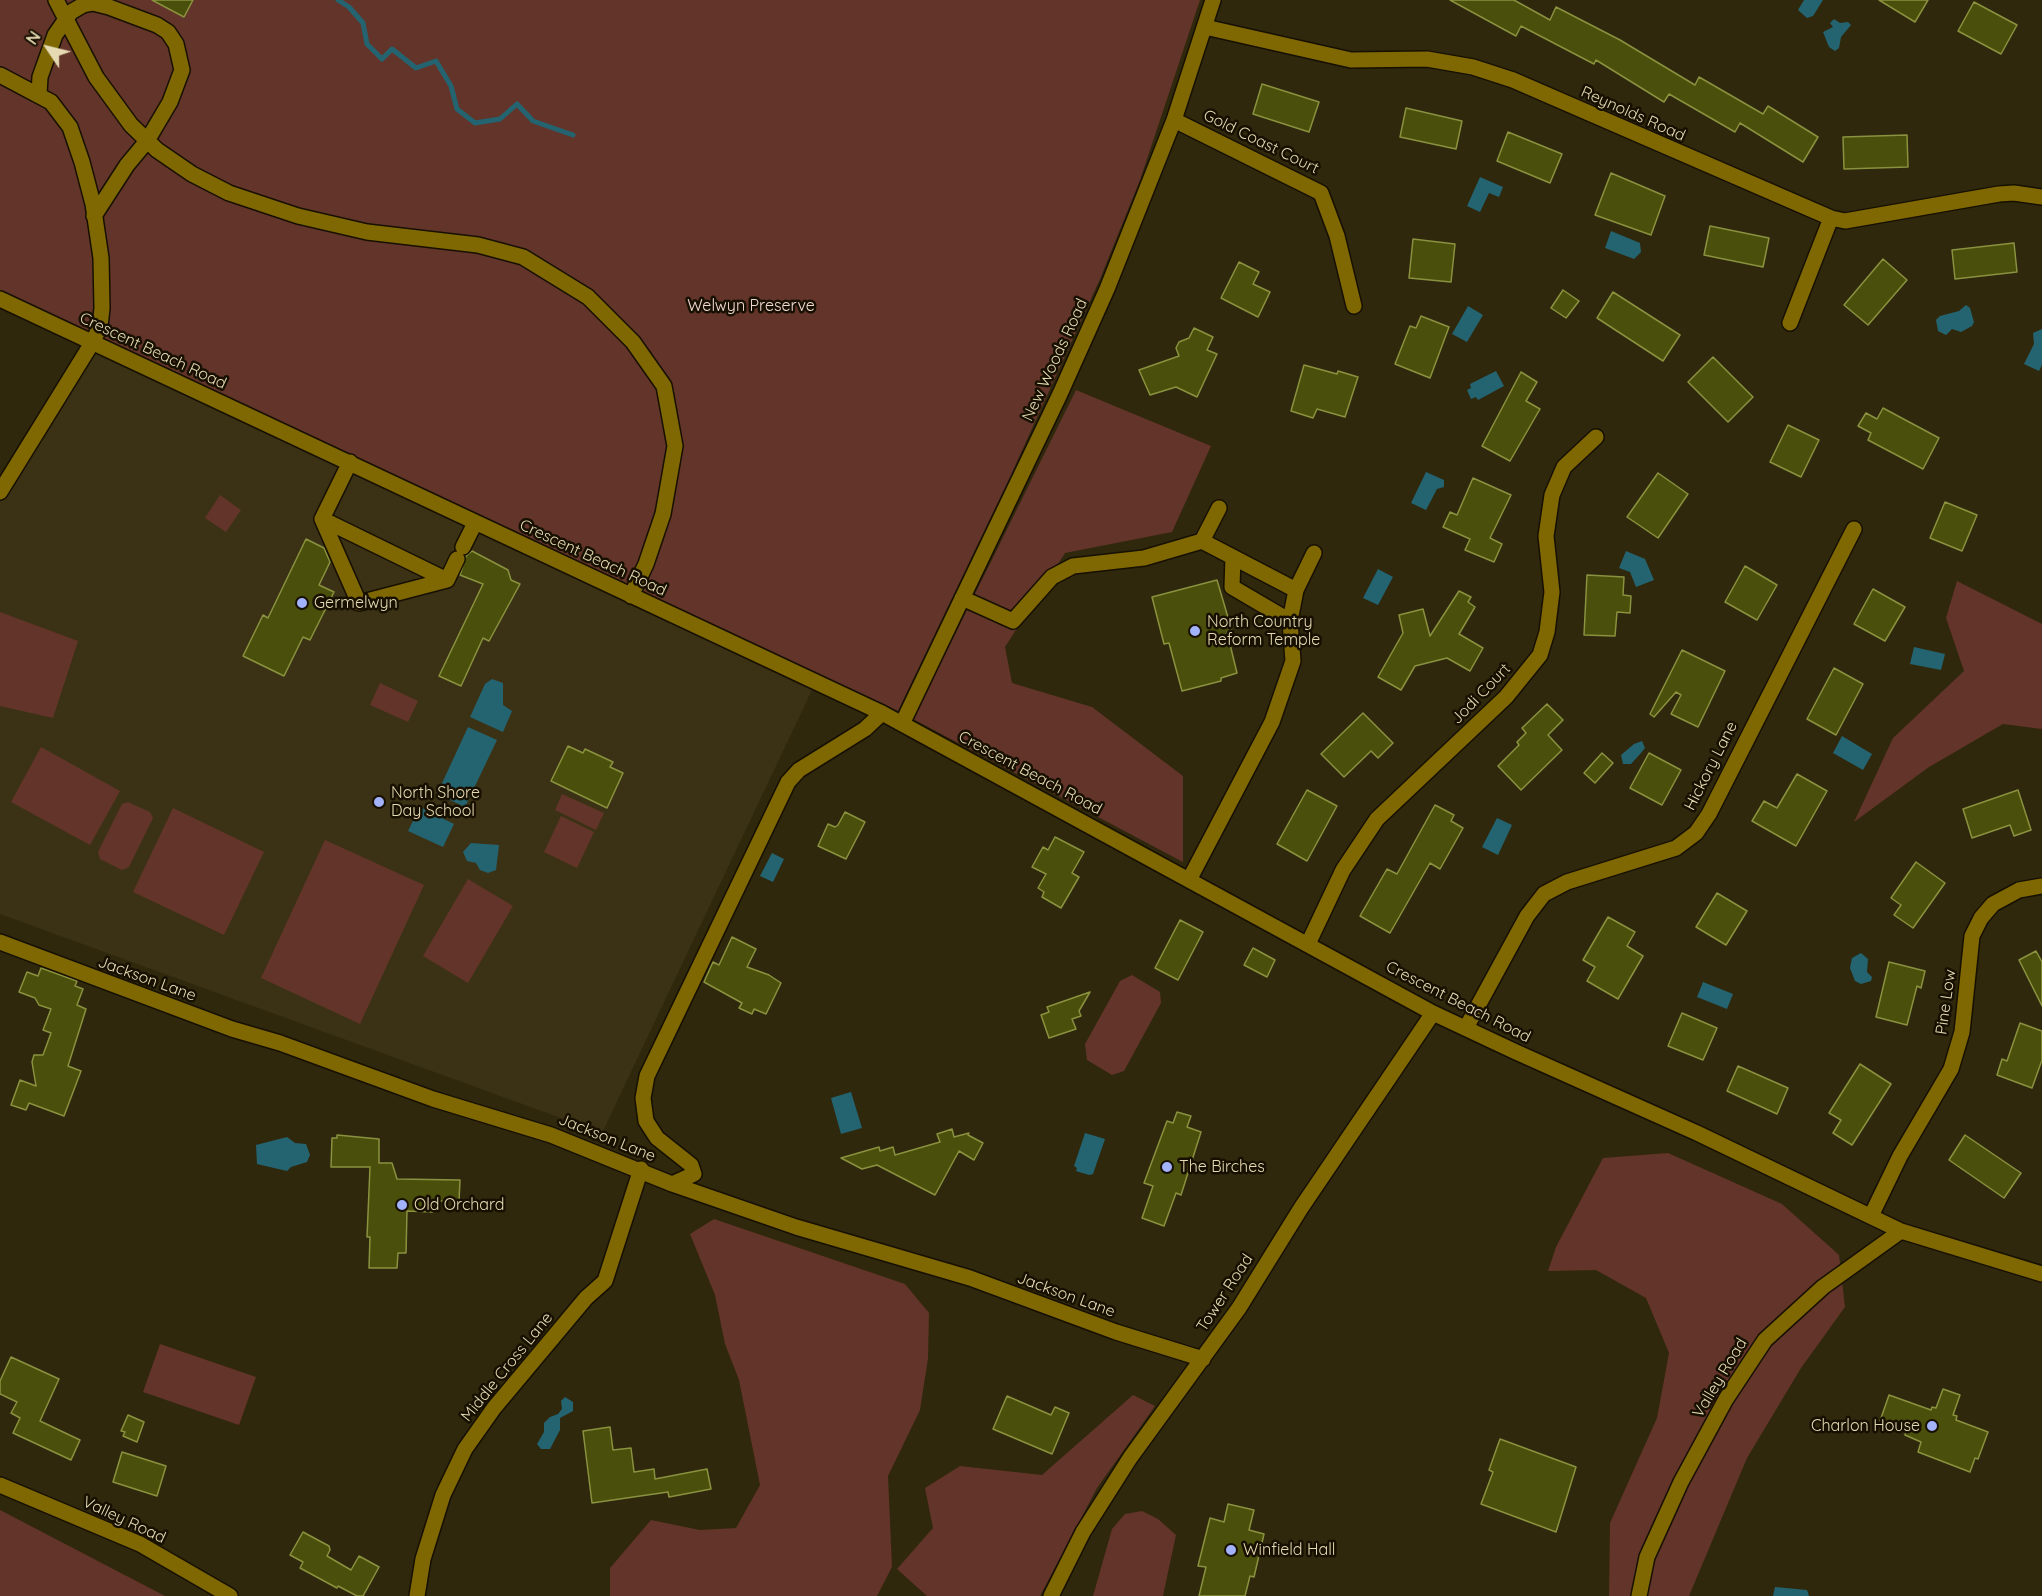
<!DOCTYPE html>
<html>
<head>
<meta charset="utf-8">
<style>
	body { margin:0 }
	#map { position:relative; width:2042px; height:1596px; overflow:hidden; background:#2f280d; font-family:Quicksand,sans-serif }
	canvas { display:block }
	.north { position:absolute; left:18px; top:18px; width:60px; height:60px; -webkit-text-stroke:4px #171000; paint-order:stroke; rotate:305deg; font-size:16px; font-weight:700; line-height:24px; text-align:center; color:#e6dab3 }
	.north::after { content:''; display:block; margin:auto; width:21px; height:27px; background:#e6dab3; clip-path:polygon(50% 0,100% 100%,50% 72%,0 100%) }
</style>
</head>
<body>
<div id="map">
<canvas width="2042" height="1596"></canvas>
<div class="north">N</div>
</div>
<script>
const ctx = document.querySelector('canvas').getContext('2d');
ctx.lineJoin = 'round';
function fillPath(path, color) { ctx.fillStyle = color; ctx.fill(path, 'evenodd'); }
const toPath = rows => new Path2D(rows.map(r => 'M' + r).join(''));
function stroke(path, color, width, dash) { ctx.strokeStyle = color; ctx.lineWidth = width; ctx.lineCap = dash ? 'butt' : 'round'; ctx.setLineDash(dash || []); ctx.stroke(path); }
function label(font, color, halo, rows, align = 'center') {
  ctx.font = font + ' Quicksand,sans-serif'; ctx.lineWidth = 5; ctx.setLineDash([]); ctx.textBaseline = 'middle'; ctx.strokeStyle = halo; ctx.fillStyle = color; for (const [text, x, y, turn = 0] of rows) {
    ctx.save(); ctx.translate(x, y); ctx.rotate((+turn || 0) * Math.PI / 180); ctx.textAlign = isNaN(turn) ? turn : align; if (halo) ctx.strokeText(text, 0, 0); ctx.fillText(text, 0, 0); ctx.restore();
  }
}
fillPath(toPath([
	[95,348,812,690,602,1133,0,914,0,502]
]), '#3b3215');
fillPath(toPath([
	[0,0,1200,0,1140,180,1100,279,1010,477,898,711,0,292],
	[1076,390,1211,446,1172,532,1065,553,1005,647,1012,683,1092,707,1183,776,1183,862,913,719],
	[220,495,241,510,226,532,205,518],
	[1957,581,2042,624,2042,729,2003,724,1929,767,1854,822,1893,738,1964,671,1946,618],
	[0,612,78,641,53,718,0,706],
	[380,683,418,701,408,722,370,705],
	[41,747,120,791,90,845,11,802],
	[562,794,604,813,596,830,555,810],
	[128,802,150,812,153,818,129,867,122,870,100,859,98,852,122,804],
	[173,808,264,852,224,935,133,892],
	[561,816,594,832,577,868,544,852],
	[325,840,424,885,360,1024,261,978],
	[468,879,513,906,468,983,423,956],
	[1132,975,1160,992,1161,1003,1124,1071,1112,1075,1087,1060,1085,1044,1120,981],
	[1668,1153,1782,1204,1839,1255,1845,1307,1801,1368,1747,1458,1689,1596,1609,1596,1610,1523,1657,1418,1669,1353,1646,1298,1596,1270,1548,1271,1556,1247,1603,1158],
	[714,1219,905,1284,929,1313,928,1358,920,1410,888,1476,892,1567,877,1596,610,1596,610,1568,651,1520,700,1530,736,1528,760,1485,739,1380,725,1344,715,1295,690,1234],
	[160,1344,256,1377,239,1425,143,1392],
	[1133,1395,1155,1406,1097,1488,1040,1596,927,1596,897,1569,933,1528,925,1488,960,1466,1042,1475],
	[0,1510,165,1596,0,1596],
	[1142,1511,1158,1519,1176,1535,1163,1596,1093,1596,1112,1529,1125,1514]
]), '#633429');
fillPath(toPath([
	[1804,0,1823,0,1813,16,1807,18,1798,10],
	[1834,19,1840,23,1848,22,1851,25,1841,37,1839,48,1835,51,1829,47,1823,32,1833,27,1830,23],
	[1480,177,1503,187,1499,197,1489,193,1480,212,1467,206],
	[1611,231,1640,243,1641,252,1634,259,1605,248],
	[1966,305,1970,308,1974,322,1972,326,1961,332,1952,329,1946,335,1938,331,1936,320,1940,316,1959,311],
	[1468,306,1483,315,1467,342,1452,334],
	[2042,329,2042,365,2039,371,2024,364,2034,344,2033,333],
	[1496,371,1504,386,1478,400,1476,397,1471,399,1467,390,1471,388,1470,384],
	[1426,472,1444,480,1444,487,1437,489,1426,510,1411,503],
	[1626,551,1645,559,1654,580,1636,587,1630,572,1619,568],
	[1378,569,1393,577,1378,605,1363,598],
	[1914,647,1945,654,1941,670,1910,664],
	[492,679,503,683,503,705,512,711,503,732,470,717,485,684],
	[468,727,497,740,465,807,437,794],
	[1842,736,1872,754,1863,770,1833,753],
	[1642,741,1645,748,1641,753,1631,764,1623,764,1621,755,1634,744],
	[420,807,454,824,443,847,408,831],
	[1497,818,1512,825,1498,855,1482,847],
	[471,843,499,845,496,870,488,873,480,870,476,863,467,861,463,852],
	[772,853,784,859,773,882,760,876],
	[1861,953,1868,959,1867,972,1872,977,1871,981,1861,984,1855,981,1850,968,1852,958],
	[1703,982,1733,994,1727,1009,1697,997],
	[851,1092,862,1128,841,1134,831,1098],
	[1085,1133,1105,1139,1093,1174,1089,1175,1076,1171,1077,1168,1074,1166],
	[287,1137,295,1143,306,1144,310,1155,307,1162,291,1167,287,1171,257,1164,256,1145],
	[565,1397,573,1402,573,1411,560,1418,560,1430,550,1449,541,1449,537,1444,544,1432,544,1423,550,1417,558,1414,562,1409,561,1401],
	[1775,1587,1807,1590,1809,1596,1773,1596]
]), '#246471');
stroke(toPath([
	[338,0,349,7,363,23,367,44,382,59,392,49,416,68,436,61,451,86,457,109,475,123,500,119,517,104,533,121,573,135]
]), '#246471', 5);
const building = toPath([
	[152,0,193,0,184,17,152,0],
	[1450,0,1514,0,1550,20,1556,7,1620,40,1695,85,1699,77,1763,114,1768,106,1818,137,1803,162,1740,123,1735,132,1669,94,1664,102,1596,60,1594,64,1521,26,1516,36,1450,0],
	[1879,0,1928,0,1915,22,1879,0],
	[1974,2,2017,25,2001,54,1958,31,1974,2],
	[1262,84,1319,102,1309,132,1253,114,1262,84],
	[1406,108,1462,121,1456,149,1400,137,1406,108],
	[1508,132,1562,154,1550,183,1497,161,1508,132],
	[1907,135,1908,167,1844,169,1843,137,1907,135],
	[1611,173,1665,196,1651,235,1595,215,1611,173],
	[1710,226,1769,238,1763,267,1704,255,1710,226],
	[1413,239,1455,244,1451,282,1409,278,1413,239],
	[2014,243,2017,272,1955,279,1952,250,2014,243],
	[1883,259,1907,280,1868,325,1844,305,1883,259],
	[1239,262,1259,272,1253,284,1270,292,1258,317,1221,298,1239,262],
	[1563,290,1579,301,1566,318,1551,308,1563,290],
	[1613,292,1680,335,1663,361,1597,318,1613,292],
	[1421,316,1449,327,1430,378,1395,364,1410,326,1416,328,1421,316],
	[1194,328,1213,337,1207,350,1217,354,1197,397,1176,387,1150,395,1139,370,1179,356,1176,348,1179,342,1189,338,1194,328],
	[1713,357,1753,397,1728,422,1688,382,1713,357],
	[1304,365,1337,374,1338,371,1358,377,1345,417,1317,409,1313,418,1291,411,1304,365],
	[1521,372,1537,382,1526,401,1540,409,1510,461,1482,446,1521,372],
	[1883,408,1939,438,1923,469,1868,440,1871,433,1858,426,1866,413,1877,419,1883,408],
	[1788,425,1819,440,1801,477,1770,462,1788,425],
	[1658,473,1688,494,1658,538,1627,517,1658,473],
	[1473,478,1511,495,1490,538,1502,544,1494,562,1465,550,1470,539,1443,527,1450,512,1457,515,1473,478],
	[1945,502,1977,515,1962,551,1930,538,1945,502],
	[306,539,324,548,330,562,319,585,334,592,310,640,303,637,284,676,243,656,263,615,268,618,306,539],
	[472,551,508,570,511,580,520,584,489,641,483,638,461,686,439,676,483,584,460,575,466,556,472,551],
	[1745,566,1777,585,1757,620,1725,602,1745,566],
	[1587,575,1624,577,1623,595,1631,596,1630,613,1617,612,1615,636,1584,635,1587,575],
	[1217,580,1232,631,1227,632,1237,673,1221,678,1221,681,1182,691,1169,643,1164,644,1152,597,1217,580],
	[1873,589,1905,607,1885,641,1854,624,1873,589],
	[1459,591,1471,597,1468,602,1475,607,1459,634,1483,648,1470,671,1447,658,1415,666,1401,690,1378,677,1403,633,1399,615,1423,609,1430,636,1459,591],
	[1682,650,1725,671,1698,727,1671,714,1681,695,1676,692,1654,717,1650,714,1682,650],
	[1834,668,1863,684,1836,735,1807,719,1834,668],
	[1547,704,1563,720,1548,735,1562,750,1521,790,1498,766,1519,745,1517,742,1526,733,1522,728,1547,704],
	[1363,713,1393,743,1378,758,1371,751,1344,777,1321,754,1363,713],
	[568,746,583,753,585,749,613,762,610,767,623,773,607,808,551,781,568,746],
	[1602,753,1613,763,1595,783,1584,773,1602,753],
	[1649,753,1681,770,1662,805,1630,788,1649,753],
	[1797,774,1827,791,1796,846,1752,821,1764,801,1777,808,1797,774],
	[1307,790,1337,806,1307,861,1277,844,1307,790],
	[2018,790,2031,830,2014,836,2010,825,1972,838,1963,809,2018,790],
	[1435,805,1454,815,1451,821,1463,828,1440,869,1430,863,1390,933,1360,916,1387,869,1397,874,1435,805],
	[845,812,865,822,846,859,818,846,828,824,835,827,838,825,845,812],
	[1055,837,1084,852,1072,873,1079,877,1061,908,1042,897,1044,892,1038,888,1046,874,1032,867,1043,847,1048,850,1055,837],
	[1916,862,1945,883,1913,928,1894,915,1901,905,1891,898,1916,862],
	[1717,893,1747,911,1726,945,1696,927,1717,893],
	[1608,917,1635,932,1627,946,1643,956,1618,999,1587,981,1595,967,1583,960,1608,917],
	[1180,920,1203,932,1178,980,1155,968,1180,920],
	[732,937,756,949,747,967,769,975,781,983,766,1014,754,1009,752,1014,739,1008,742,1003,704,982,713,962,719,965,732,937],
	[1253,948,1275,960,1267,977,1244,965,1253,948],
	[2036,951,2042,962,2042,1006,2019,960,2036,951],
	[1889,962,1925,971,1921,988,1917,986,1907,1025,1876,1017,1889,962],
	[41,968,77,981,75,986,83,989,77,1005,86,1009,68,1066,81,1071,64,1116,29,1103,26,1110,11,1105,20,1080,36,1086,32,1062,34,1055,43,1055,51,1033,43,1030,51,1009,39,1005,35,998,19,992,27,972,38,976,41,968],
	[1090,992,1079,1011,1081,1016,1072,1019,1076,1029,1049,1038,1041,1015,1049,1012,1047,1007,1090,992],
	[1682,1013,1717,1028,1703,1060,1668,1046,1682,1013],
	[2020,1023,2042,1031,2042,1060,2032,1088,1997,1075,2002,1059,2007,1061,2020,1023],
	[1860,1064,1891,1084,1852,1145,1833,1133,1841,1120,1829,1113,1860,1064],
	[1738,1066,1788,1088,1777,1114,1727,1091,1738,1066],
	[1177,1112,1191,1116,1187,1127,1201,1132,1181,1195,1176,1193,1164,1226,1142,1218,1153,1186,1144,1183,1167,1121,1173,1123,1177,1112],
	[952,1129,954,1137,969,1133,968,1135,983,1143,974,1160,959,1151,935,1195,877,1165,862,1169,841,1158,879,1147,880,1151,893,1147,895,1155,940,1142,937,1134,952,1129],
	[337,1135,379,1139,379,1163,392,1163,397,1179,460,1180,459,1201,434,1201,433,1212,407,1211,406,1253,398,1253,397,1268,369,1268,370,1237,367,1237,370,1167,331,1167,332,1138,337,1138,337,1135],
	[1965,1135,2021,1173,2004,1198,1949,1160,1965,1135],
	[11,1357,59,1379,40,1421,80,1440,71,1460,13,1433,20,1418,11,1413,17,1402,0,1394,0,1381,11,1357],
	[1943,1389,1960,1395,1953,1415,1957,1416,1956,1420,1988,1432,1978,1459,1975,1458,1970,1472,1918,1452,1921,1442,1905,1435,1906,1431,1880,1421,1889,1395,1931,1410,1932,1407,1936,1408,1943,1389],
	[1007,1396,1051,1415,1055,1407,1069,1413,1052,1454,993,1429,1007,1396],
	[128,1415,144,1422,137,1442,123,1436,125,1432,121,1431,128,1415],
	[610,1427,613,1450,631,1448,634,1472,654,1469,655,1479,707,1469,711,1489,669,1497,668,1492,592,1503,583,1431,610,1427],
	[1500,1439,1576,1467,1556,1532,1481,1504,1493,1472,1489,1470,1500,1439],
	[122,1452,166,1466,157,1496,113,1482,122,1452],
	[1228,1504,1254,1510,1249,1530,1264,1534,1254,1577,1250,1576,1245,1596,1199,1596,1206,1567,1198,1566,1210,1518,1224,1522,1228,1504],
	[303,1532,329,1546,330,1550,327,1556,351,1570,359,1556,379,1567,363,1596,357,1596,338,1586,337,1588,300,1568,303,1562,290,1555,303,1532]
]);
fillPath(building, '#4a4f0b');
stroke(building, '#8a923f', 1.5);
const minor = toPath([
	[56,0,96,77,131,125,157,150,192,174,229,193,298,216,367,232,478,245,523,257,588,297,633,342,664,386,675,446,663,514,646,564,631,596],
	[1205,27,1351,60,1427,59,1473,67,1513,80,1831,218,1845,221,1999,194,2014,193,2042,197],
	[0,75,51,102,70,127,82,162,93,204,101,258,102,308,100,327,92,343,0,492],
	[39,94,40,77,55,35,71,12,83,5,93,3,109,7,157,25,168,32,176,44,182,70,170,102,147,141,127,165,94,216],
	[1174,120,1321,193,1337,236,1354,306],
	[0,299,882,713,1433,1013,1516,1052,1697,1133,1901,1231,2042,1274],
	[1790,323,1831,218],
	[350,462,322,519,359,603,447,580],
	[322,519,447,580],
	[1202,541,1219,508],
	[463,547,475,523],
	[1233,557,1232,587,1290,621],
	[447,580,457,559],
	[1296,590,1314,553],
	[962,598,1013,621,1052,577,1073,566,1144,558,1202,541,1296,590,1290,621,1293,661,1272,722,1189,880],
	[902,724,1060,394,1107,289,1174,120,1213,0],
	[0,942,232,1029,280,1043,433,1099,551,1135,672,1184,796,1227,970,1278,1116,1332,1203,1359],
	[1308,944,1343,870,1377,819,1506,697,1540,655,1547,632,1552,592,1546,536,1552,495,1564,467,1596,437],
	[1467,1026,1527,916,1544,894,1567,882,1676,848,1696,833,1709,814,1854,529],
	[672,1184,694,1174,691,1165,657,1138,646,1121,643,1098,647,1076,788,782,799,770,865,729,882,713],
	[1871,1216,1900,1156,1951,1069,1962,1032,1972,936,1981,918,1993,904,2019,890,2042,886],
	[0,1485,140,1544,230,1596],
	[417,1596,423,1559,443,1495,465,1449,494,1408,586,1298,605,1281,641,1169],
	[1051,1596,1083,1532,1130,1458,1239,1308,1301,1208,1433,1013],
	[1639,1596,1647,1557,1681,1482,1726,1399,1765,1340,1823,1287,1901,1231]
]);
stroke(minor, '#171000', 18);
stroke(minor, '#7f6802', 15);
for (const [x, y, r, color] of [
	[302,603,6,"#a2b2fd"],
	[1195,631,6,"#a2b2fd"],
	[379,802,6,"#a2b2fd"],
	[1167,1167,6,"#a2b2fd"],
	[402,1205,6,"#a2b2fd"],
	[1932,1426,6,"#a2b2fd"],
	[1231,1550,6,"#a2b2fd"]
]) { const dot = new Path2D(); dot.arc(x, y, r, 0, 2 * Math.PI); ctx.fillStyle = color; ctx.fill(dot); stroke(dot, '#171000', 2); }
label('16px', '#e6dab3', '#171000', [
	["Reynolds Road",1633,114,24],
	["Gold Coast Court",1261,142,26],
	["Crescent Beach Road",153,351,25],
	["New Woods Road",1055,360,-65],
	["Crescent Beach Road",593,558,25],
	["Jodi Court",1481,694,-46],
	["Hickory Lane",1711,766,-63],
	["Crescent Beach Road",1030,773,28],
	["Jackson Lane",147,979,20],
	["Crescent Beach Road",1458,1002,27],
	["Pine Low",1946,1002,-82],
	["Jackson Lane",607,1138,22],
	["Tower Road",1225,1293,-57],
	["Jackson Lane",1066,1295,20],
	["Middle Cross Lane",507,1367,-51],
	["Valley Road",1720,1378,-59],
	["Valley Road",124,1520,25]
]);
label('16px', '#f2d9d3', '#171000', [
	["Welwyn Preserve",751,306]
]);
label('16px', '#e6dab3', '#171000', [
	["Germelwyn",314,603],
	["North Country",1207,622],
	["Reform Temple",1207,640],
	["North Shore",391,793],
	["Day School",391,811],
	["The Birches",1179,1167],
	["Old Orchard",414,1205],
	["Charlon House",1920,1426,"right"],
	["Winfield Hall",1243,1550]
], 'left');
</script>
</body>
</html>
